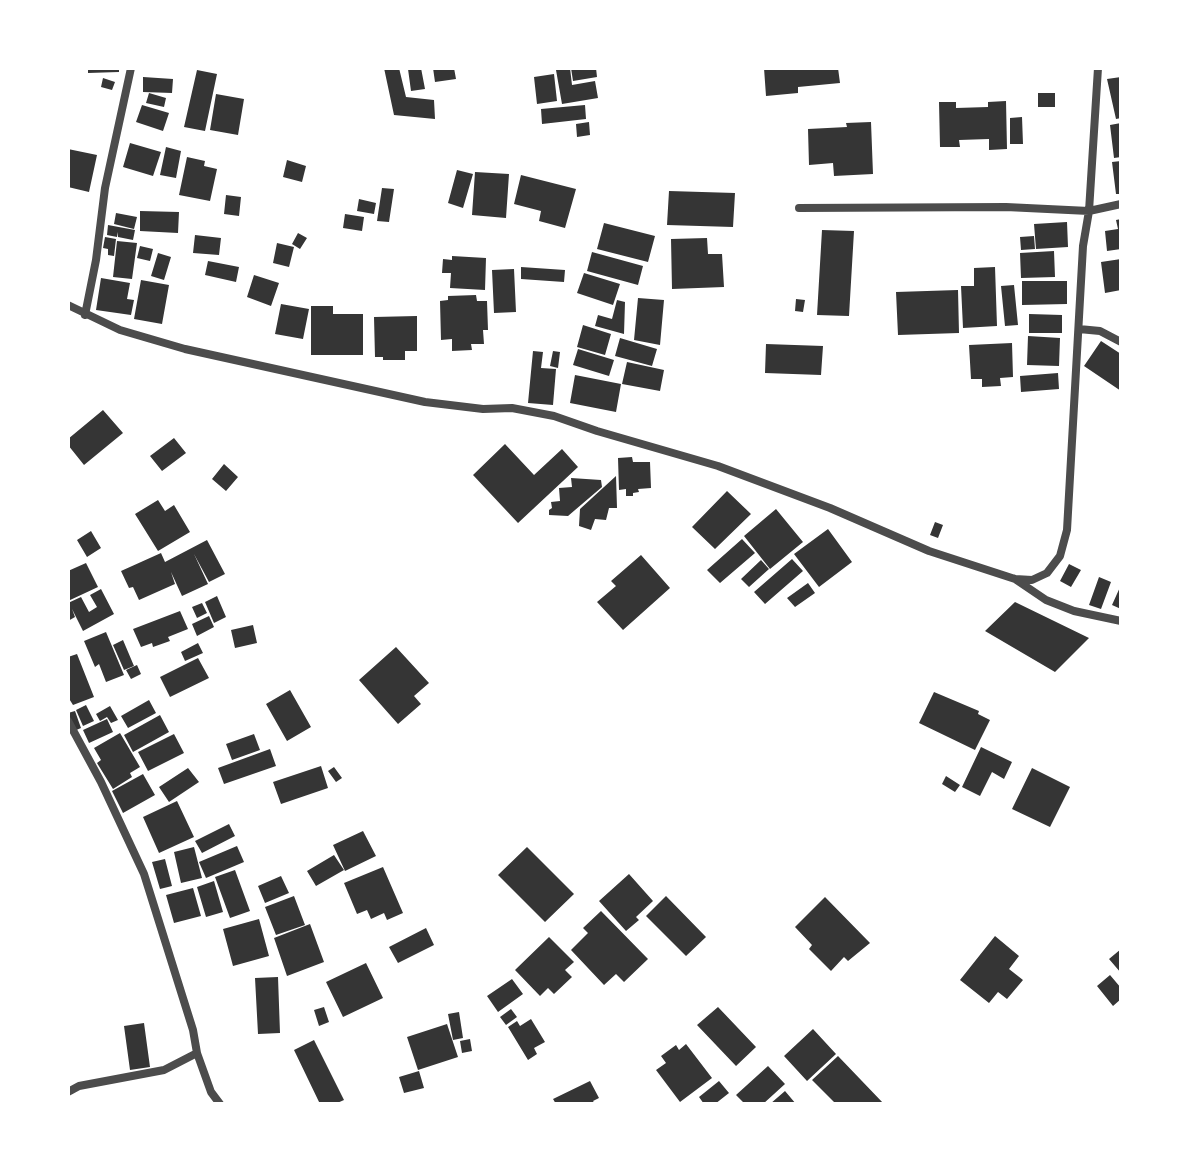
<!DOCTYPE html>
<html>
<head>
<meta charset="utf-8">
<style>
	body { margin:0 }
	#map { position:relative; width:1189px; height:1172px; overflow:hidden; background:#fff; font-family:"PT Sans Narrow",sans-serif }
	canvas { display:block }
	.frame { position:absolute; inset:0; border:70px solid #fff; pointer-events:none }
</style>
</head>
<body>
<div id="map">
<canvas width="1189" height="1172"></canvas>
<div class="frame"></div>
</div>
<script>
const ctx = document.querySelector('canvas').getContext('2d');
ctx.lineJoin = 'round';
function fillPath(path, color) { ctx.fillStyle = color; ctx.fill(path, 'evenodd'); }
const toPath = rows => new Path2D(rows.map(r => 'M' + r).join(''));
function stroke(path, color, width, dash) { ctx.strokeStyle = color; ctx.lineWidth = width; ctx.lineCap = dash ? 'butt' : 'round'; ctx.setLineDash(dash || []); ctx.stroke(path); }
fillPath(toPath([
	[88,68,119,68,119,72,88,73],
	[384,68,399,68,406,97,434,100,435,119,394,115],
	[421,68,425,89,411,91,408,69],
	[433,68,454,68,456,79,435,82],
	[570,68,572,85,595,81,598,98,562,104,556,70],
	[571,68,596,68,597,77,573,81],
	[764,68,838,68,840,83,798,87,798,93,766,96],
	[197,70,217,74,205,131,184,127],
	[554,74,557,101,537,104,534,77],
	[143,77,173,79,172,93,143,92],
	[1121,77,1121,118,1116,119,1107,79],
	[103,78,115,82,112,90,101,87],
	[149,93,166,98,164,107,146,103],
	[1038,93,1055,93,1055,107,1038,107],
	[216,94,244,99,238,135,210,130],
	[1006,101,1007,149,989,150,989,139,959,140,960,147,940,147,939,102,956,102,956,108,988,107,988,102],
	[142,105,169,113,163,131,136,122],
	[585,105,586,119,542,124,541,109],
	[1022,117,1023,144,1010,144,1010,118],
	[589,122,590,135,577,137,576,124],
	[871,122,873,174,834,176,833,163,809,165,808,129,847,127,846,123],
	[1121,123,1121,157,1114,158,1110,125],
	[130,143,161,152,153,176,123,167],
	[166,147,181,151,176,178,160,175],
	[68,149,97,155,89,192,68,187],
	[187,157,205,161,204,166,217,169,210,201,179,195],
	[287,160,306,166,302,182,283,177],
	[1121,161,1121,194,1116,194,1112,162],
	[457,170,473,174,463,208,448,203],
	[475,172,509,174,506,218,472,215],
	[521,175,576,189,565,228,539,221,541,211,514,204],
	[382,188,394,189,389,222,377,221],
	[669,191,735,193,733,227,667,225],
	[226,195,241,197,239,216,224,214],
	[359,199,376,203,374,214,357,211],
	[140,211,179,212,178,233,140,231],
	[116,213,137,217,134,229,114,224],
	[345,214,364,217,362,231,343,228],
	[1121,219,1121,249,1107,251,1105,231,1118,229,1116,220],
	[1067,222,1068,247,1036,249,1034,224],
	[604,223,655,236,648,262,597,249],
	[108,225,135,230,133,240,118,237,118,232,117,237,107,235],
	[822,230,854,231,849,316,817,315],
	[298,233,307,238,300,249,292,244],
	[195,235,221,238,219,255,193,253],
	[1034,236,1035,249,1021,250,1020,237],
	[105,237,116,239,114,256,108,255,108,249,103,248],
	[707,238,708,254,722,254,724,287,672,289,671,239],
	[117,241,137,243,132,279,113,277],
	[277,243,294,247,289,267,273,263],
	[140,246,153,249,150,261,137,258],
	[1054,251,1055,277,1021,278,1020,253],
	[592,252,643,266,638,285,587,271],
	[158,253,171,257,164,280,151,276],
	[452,256,486,258,485,290,450,288,451,273,442,273,443,259,452,260],
	[1121,259,1121,290,1105,293,1101,262],
	[208,261,239,267,236,282,205,275],
	[521,267,565,270,564,282,521,279],
	[995,267,997,326,963,328,961,286,974,286,974,268],
	[514,269,516,312,494,313,492,270],
	[584,273,620,284,613,305,577,293],
	[254,275,279,283,271,306,247,297],
	[101,278,130,283,127,299,134,300,131,315,96,310],
	[141,280,169,285,162,324,134,319],
	[1022,281,1067,281,1067,304,1022,305],
	[1014,285,1018,325,1005,326,1001,286],
	[958,290,959,333,898,335,896,292],
	[476,295,477,301,487,301,488,330,483,330,484,344,471,344,472,350,452,351,452,339,441,340,440,301,448,300,448,296],
	[638,298,664,300,660,345,634,340],
	[796,299,805,300,803,312,795,311],
	[617,300,625,302,624,334,595,326,598,315,612,319],
	[281,304,309,309,303,339,275,334],
	[311,306,333,306,333,314,363,314,363,355,311,355],
	[1029,314,1062,315,1062,333,1029,333],
	[417,316,417,351,405,351,405,360,383,360,383,357,375,357,374,317],
	[583,325,611,334,605,355,577,347],
	[1028,336,1060,338,1059,366,1027,365],
	[620,338,657,349,652,366,615,356],
	[1101,341,1121,354,1121,391,1084,366],
	[1012,343,1013,377,1000,378,1001,386,982,387,982,379,971,379,969,345],
	[766,344,823,346,821,375,765,373],
	[578,349,614,360,609,376,573,365],
	[533,351,543,352,541,368,556,369,553,405,528,403],
	[553,351,560,352,558,368,550,366],
	[627,362,664,370,660,391,622,384],
	[1058,373,1059,389,1021,392,1020,376],
	[575,375,621,384,616,412,570,403],
	[103,410,123,433,84,465,68,445,68,439],
	[174,438,186,453,162,471,150,456],
	[505,444,534,475,562,449,578,467,518,523,473,475],
	[632,457,633,462,650,462,651,488,638,489,639,492,633,493,633,496,626,496,626,489,619,490,618,458],
	[224,464,238,477,226,491,212,479],
	[616,476,617,508,609,508,606,520,595,519,591,530,579,526,580,509],
	[571,478,601,480,602,487,568,516,549,515,549,510,552,508,551,502,560,501,559,488,572,487],
	[727,491,751,514,715,549,692,527],
	[158,500,165,511,174,505,190,532,158,551,135,514],
	[776,509,803,542,770,569,744,536],
	[935,522,943,525,938,538,930,535],
	[828,529,852,562,819,587,794,554],
	[91,531,101,548,87,557,77,540],
	[742,539,755,553,720,583,707,570],
	[207,540,225,574,209,582,194,554,208,584,182,596,171,572,175,584,139,600,133,587,129,588,121,571,161,553,165,562],
	[641,555,670,588,623,630,597,602,616,586,611,581],
	[792,559,803,571,765,604,754,592],
	[761,560,769,569,749,587,741,579],
	[86,563,98,587,68,601,68,571],
	[1069,564,1081,570,1071,587,1060,581],
	[1099,577,1111,582,1101,609,1089,605],
	[808,583,815,593,795,607,787,598],
	[1121,585,1121,609,1112,605],
	[101,589,114,614,83,631,72,609,75,617,68,621,68,603,81,597,89,612,97,607,90,595],
	[217,596,226,617,214,623,205,602],
	[1015,602,1089,638,1055,672,985,631],
	[202,603,207,613,197,618,192,607],
	[180,611,188,629,168,637,170,641,153,647,152,643,141,647,133,629],
	[209,616,214,627,197,636,192,624],
	[253,625,257,643,235,648,231,630],
	[106,632,124,675,106,682,99,664,95,667,84,641],
	[123,640,134,666,124,670,113,645],
	[198,643,203,653,185,661,181,652],
	[396,647,429,683,414,696,421,704,398,724,359,680],
	[77,654,94,697,73,705,68,697,68,657],
	[198,658,209,678,170,697,160,677],
	[137,665,141,674,131,679,126,670],
	[290,690,311,727,287,741,266,704],
	[934,692,979,711,978,714,990,720,975,750,919,723],
	[149,700,156,713,128,728,121,716],
	[86,705,94,721,83,726,76,710],
	[110,706,118,720,111,723,107,717,100,721,96,714],
	[75,711,81,728,74,731,68,713],
	[160,715,169,732,133,752,124,735],
	[107,719,113,732,89,743,83,730],
	[120,733,140,767,130,773,132,777,113,789,97,763,101,760,94,748],
	[174,734,184,753,148,771,138,752],
	[254,734,260,750,232,760,226,744],
	[981,747,1012,762,1004,779,992,772,980,796,962,787],
	[270,749,276,766,224,784,218,768],
	[321,766,328,788,281,804,273,782],
	[334,767,342,778,336,782,328,771],
	[188,768,199,782,169,802,159,787],
	[1032,768,1070,787,1050,827,1012,809],
	[143,774,155,795,123,813,112,791],
	[946,776,960,785,955,792,942,784],
	[177,801,194,837,159,853,143,817],
	[229,824,235,836,202,853,195,841],
	[363,831,376,856,345,871,333,845],
	[237,846,244,862,206,878,199,862],
	[194,847,202,878,181,883,174,852],
	[527,847,574,894,545,922,498,875],
	[334,855,344,870,316,886,307,871],
	[165,859,172,886,160,889,152,862],
	[383,867,403,913,387,920,384,913,371,919,367,910,357,914,344,883],
	[235,870,250,911,230,918,215,877],
	[629,874,653,901,636,917,639,920,626,931,599,901],
	[281,876,289,893,265,903,258,886],
	[214,881,223,912,206,917,197,887],
	[193,888,201,916,174,923,166,895],
	[294,896,305,925,276,935,265,907],
	[666,896,706,937,686,956,646,916],
	[825,897,870,943,848,961,844,957,831,971,809,949,812,945,795,927],
	[601,911,648,959,624,982,616,974,604,985,571,950,588,933,583,928],
	[259,919,269,956,233,966,223,929],
	[310,924,324,962,287,976,274,938],
	[426,928,434,945,398,963,389,947],
	[995,936,1019,956,1009,969,1023,980,1007,999,998,992,989,1003,960,980],
	[549,937,574,962,565,970,572,977,554,994,548,988,540,996,515,970],
	[1121,949,1121,973,1109,959],
	[366,963,383,998,343,1017,326,982],
	[1110,975,1121,988,1121,999,1113,1006,1097,986],
	[278,977,280,1033,258,1034,255,978],
	[512,979,523,994,498,1012,487,996],
	[324,1007,329,1022,319,1026,314,1010],
	[718,1007,756,1047,736,1066,697,1025],
	[511,1009,517,1017,506,1025,500,1017],
	[459,1012,463,1038,453,1040,448,1014],
	[531,1019,545,1042,534,1048,537,1054,528,1060,508,1027,517,1021,520,1026],
	[144,1023,150,1067,130,1070,124,1026],
	[447,1024,458,1057,418,1070,407,1037],
	[813,1029,836,1054,807,1081,784,1056],
	[470,1039,472,1051,462,1053,460,1041],
	[314,1040,344,1100,335,1104,320,1104,294,1050],
	[686,1044,712,1078,680,1102,656,1070,666,1063,661,1056,676,1045,679,1050],
	[838,1056,884,1104,836,1104,812,1080],
	[768,1066,785,1084,763,1104,745,1104,736,1095],
	[419,1071,424,1088,404,1093,399,1077],
	[590,1081,599,1098,593,1101,595,1104,556,1104,553,1099],
	[719,1081,729,1093,715,1104,704,1104,699,1097],
	[785,1091,796,1104,770,1104]
]), '#353535');
stroke(toPath([
	[799,208,1006,207,1089,211,1098,68],
	[68,305,120,330,185,349,425,402,483,409,512,408,554,416,597,431,718,466,830,508,929,551,1015,579,1032,580,1047,573,1060,556,1067,530,1083,246,1089,211,1121,204],
	[85,315,96,260,105,188,131,68],
	[1079,329,1100,331,1121,342],
	[1015,579,1046,600,1074,611,1121,621],
	[68,721,101,782,144,874,193,1030,197,1053,211,1092,220,1104],
	[68,1092,79,1086,164,1070,197,1053]
]), '#4c4c4c', 8);
</script>
</body>
</html>
